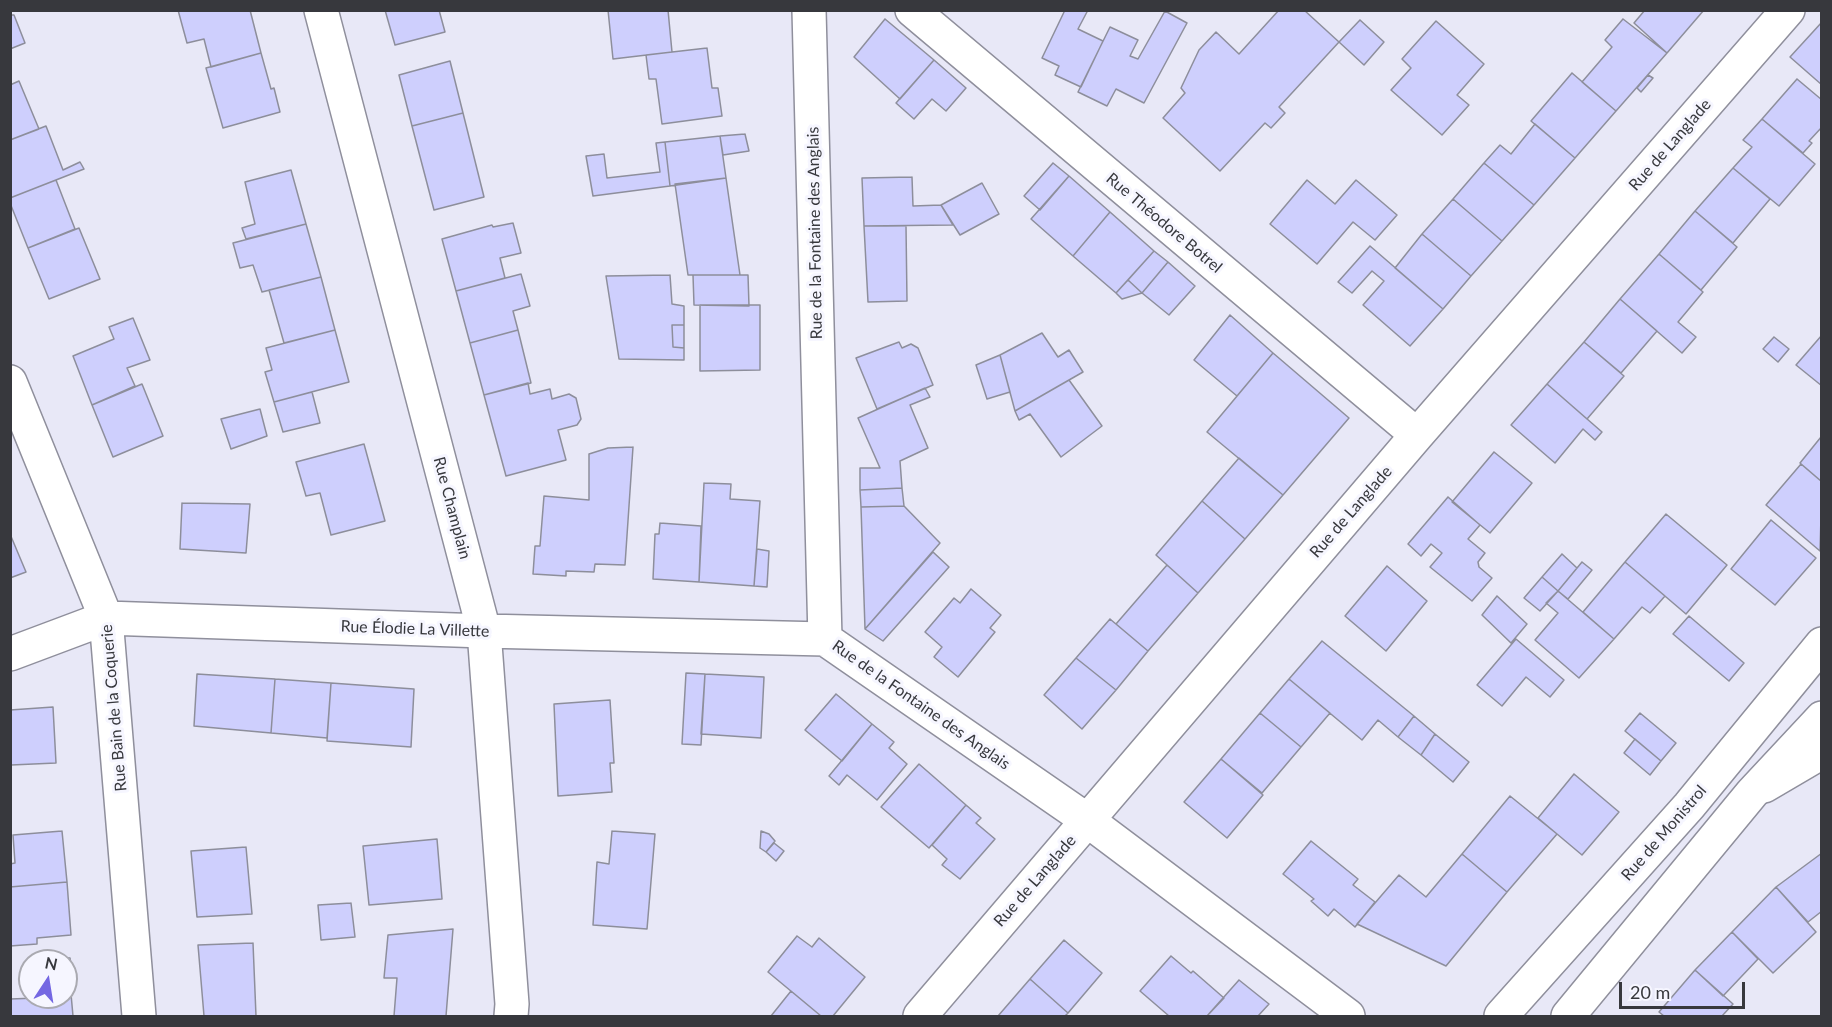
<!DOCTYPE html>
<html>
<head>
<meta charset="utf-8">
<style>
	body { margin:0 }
	#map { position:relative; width:1832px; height:1027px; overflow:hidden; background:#e8e8f7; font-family:Lato,sans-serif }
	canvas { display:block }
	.frame { position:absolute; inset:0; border:12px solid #37383d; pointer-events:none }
	.north { position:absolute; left:18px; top:949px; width:60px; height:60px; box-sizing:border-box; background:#f6f6ff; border:2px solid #aaaab1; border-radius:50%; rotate:12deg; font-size:16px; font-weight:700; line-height:24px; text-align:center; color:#37383d }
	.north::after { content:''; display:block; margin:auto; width:21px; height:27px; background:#7467e2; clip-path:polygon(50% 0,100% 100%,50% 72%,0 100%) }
	.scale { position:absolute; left:1619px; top:982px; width:126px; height:27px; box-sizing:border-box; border:3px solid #37383d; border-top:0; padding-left:8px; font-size:18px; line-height:21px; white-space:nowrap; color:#37383d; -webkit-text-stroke:4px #f6f6ff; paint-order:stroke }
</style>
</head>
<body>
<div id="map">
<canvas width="1832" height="1027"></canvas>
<div class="frame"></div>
<div class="north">N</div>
<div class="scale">20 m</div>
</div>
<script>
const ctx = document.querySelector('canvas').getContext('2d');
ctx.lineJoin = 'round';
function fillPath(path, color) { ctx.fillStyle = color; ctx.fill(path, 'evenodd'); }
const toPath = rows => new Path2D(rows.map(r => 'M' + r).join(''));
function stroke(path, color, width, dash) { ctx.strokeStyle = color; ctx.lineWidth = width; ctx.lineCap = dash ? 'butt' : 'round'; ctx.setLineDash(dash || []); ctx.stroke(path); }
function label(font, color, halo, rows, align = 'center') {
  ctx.font = font + ' Lato,sans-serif'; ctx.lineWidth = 6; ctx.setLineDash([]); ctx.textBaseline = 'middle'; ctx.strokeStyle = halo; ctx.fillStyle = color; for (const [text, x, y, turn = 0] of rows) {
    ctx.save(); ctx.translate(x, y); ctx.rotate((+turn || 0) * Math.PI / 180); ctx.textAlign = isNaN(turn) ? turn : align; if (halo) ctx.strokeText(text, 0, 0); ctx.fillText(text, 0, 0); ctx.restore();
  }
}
const building = toPath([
	[178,10,250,10,261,53,211,67,204,39,187,43,178,10],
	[385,10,439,10,445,32,395,45,385,10],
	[608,10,668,10,672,52,613,59,608,10],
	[1065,10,1088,10,1078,29,1103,41,1081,87,1055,75,1059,66,1042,58,1065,10],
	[1279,10,1304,10,1339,42,1279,107,1285,113,1271,128,1265,123,1220,171,1163,118,1185,93,1181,88,1199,50,1216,32,1239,54,1279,10],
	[1645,10,1704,10,1667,53,1634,23,1645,10],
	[1165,11,1187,23,1144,103,1116,89,1107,106,1078,92,1110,27,1138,40,1130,56,1138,59,1165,11],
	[10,15,14,15,25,43,10,49,10,15],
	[885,19,934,60,900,99,854,57,885,19],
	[1623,19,1667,53,1616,111,1582,82,1612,47,1605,40,1623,19],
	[1360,20,1384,42,1364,65,1339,42,1360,20],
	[1436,21,1484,64,1457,95,1469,105,1442,135,1391,90,1411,68,1402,59,1436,21],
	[1822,22,1822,85,1790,57,1822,22],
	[707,48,712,88,718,88,722,116,662,124,656,79,649,79,646,55,707,48],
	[261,53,271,89,274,88,280,112,223,128,206,68,261,53],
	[934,60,966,88,946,111,932,99,914,119,896,103,934,60],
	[450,61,463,113,412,126,399,75,450,61],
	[1572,73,1616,111,1575,158,1531,121,1572,73],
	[1648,75,1653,78,1641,92,1637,88,1648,75],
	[1797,79,1822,100,1822,127,1809,141,1812,143,1803,153,1762,119,1797,79],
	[19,81,39,129,10,140,10,85,19,81],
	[463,113,484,197,434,210,412,126,463,113],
	[1762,119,1815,164,1779,206,1733,168,1752,147,1743,140,1762,119],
	[1535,124,1575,158,1534,205,1484,163,1500,145,1511,154,1535,124],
	[46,126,63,170,80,162,84,169,10,198,10,140,46,126],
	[745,134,749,151,723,155,720,136,745,134],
	[720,136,726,178,670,186,665,142,720,136],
	[665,142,670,186,593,196,586,156,604,154,607,178,660,172,656,143,665,142],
	[1053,163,1069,176,1040,210,1024,196,1053,163],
	[1484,163,1534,205,1502,241,1453,199,1484,163],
	[1733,168,1770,199,1733,243,1695,211,1733,168],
	[291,170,306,224,246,239,242,228,255,224,245,182,291,170],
	[1069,176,1110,212,1073,256,1031,219,1069,176],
	[912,177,913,206,941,205,953,225,864,226,862,178,912,177],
	[726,178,740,275,688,275,675,184,726,178],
	[56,180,75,229,28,248,10,203,10,198,56,180],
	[1307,180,1335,204,1356,180,1397,215,1375,240,1353,222,1317,264,1270,224,1307,180],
	[982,183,999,214,960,235,941,205,982,183],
	[1453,199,1502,241,1471,276,1422,234,1453,199],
	[1695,211,1737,247,1701,290,1659,254,1695,211],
	[1110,212,1154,251,1116,293,1073,256,1110,212],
	[513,223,521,253,500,258,505,278,456,291,442,239,492,225,493,227,513,223],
	[306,224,321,277,262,292,253,265,240,268,233,243,306,224],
	[864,226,906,226,907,301,868,302,864,226],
	[79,228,100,279,49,299,28,248,79,228],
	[1422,234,1471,276,1443,309,1395,268,1422,234],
	[1370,246,1443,309,1410,346,1363,305,1384,281,1372,271,1352,293,1338,282,1370,246],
	[1154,251,1168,262,1142,293,1128,280,1154,251],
	[1659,254,1703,292,1678,322,1696,337,1682,353,1620,299,1659,254],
	[1168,262,1195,286,1169,315,1142,293,1168,262],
	[521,274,530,306,513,311,518,330,470,343,456,291,521,274],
	[670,275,672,304,684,306,684,325,672,325,673,347,684,348,684,360,619,359,606,276,670,275],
	[693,275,748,275,749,306,694,305,693,275],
	[321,277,335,330,284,343,269,290,321,277],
	[1128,280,1142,293,1122,299,1116,293,1128,280],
	[1620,299,1657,331,1621,373,1584,342,1620,299],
	[700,305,760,305,760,370,700,371,700,305],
	[1230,315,1273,353,1237,396,1194,360,1230,315],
	[133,318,150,360,127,368,135,386,92,405,73,356,114,339,109,327,133,318],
	[672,325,684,325,684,348,673,347,672,325],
	[335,330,349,382,274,402,265,372,272,370,266,348,335,330],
	[518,330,531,383,484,395,470,343,518,330],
	[1042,333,1058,357,1069,350,1083,372,1015,411,1000,355,1042,333],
	[1822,335,1822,386,1796,365,1822,335],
	[1774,337,1789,349,1778,362,1763,349,1774,337],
	[899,342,902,348,911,344,918,348,933,385,877,409,856,358,899,342],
	[1584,342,1624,376,1587,419,1547,384,1584,342],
	[1273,353,1349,418,1283,495,1207,432,1273,353],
	[1000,355,1010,392,987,399,976,365,1000,355],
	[1069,380,1102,426,1061,457,1030,414,1019,420,1015,411,1069,380],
	[528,383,530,394,550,389,552,399,569,394,576,398,581,419,577,425,558,430,566,460,506,476,484,395,528,383],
	[142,384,163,436,113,457,92,405,142,384],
	[1547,384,1602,432,1595,440,1583,429,1555,463,1511,425,1547,384],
	[925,388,930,397,910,405,928,448,900,461,902,488,860,490,860,468,880,468,858,418,925,388],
	[312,392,320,423,283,432,274,402,312,392],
	[260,409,267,436,231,449,221,419,260,409],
	[1821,437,1822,480,1821,481,1800,463,1821,437],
	[364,444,385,521,331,535,320,493,306,496,296,462,364,444],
	[633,447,625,565,595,564,594,572,566,571,566,576,533,574,535,546,540,546,544,496,589,500,589,454,608,448,633,447],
	[1494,452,1532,483,1490,533,1452,502,1494,452],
	[1239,458,1283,495,1245,539,1202,501,1239,458],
	[1801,464,1822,482,1820,551,1766,505,1801,464],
	[704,483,731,484,730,499,760,501,754,586,699,582,704,483],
	[902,488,904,506,861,507,860,490,902,488],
	[1448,497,1480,525,1468,539,1485,553,1478,562,1479,567,1492,578,1472,601,1430,567,1442,553,1431,544,1421,556,1408,544,1448,497],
	[1202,501,1245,539,1198,593,1156,555,1202,501],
	[182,503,250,504,246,553,180,549,182,503],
	[904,506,940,543,865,629,861,507,904,506],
	[1666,514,1727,565,1686,614,1625,562,1666,514],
	[1771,520,1816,558,1775,605,1731,569,1771,520],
	[660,523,701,526,699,582,653,579,655,534,659,534,660,523],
	[10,534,26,572,10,578,10,534],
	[757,549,769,551,767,587,754,586,757,549],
	[933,552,949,567,883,641,865,629,933,552],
	[1562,554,1577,568,1558,591,1542,577,1562,554],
	[1582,562,1592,570,1568,599,1558,591,1582,562],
	[1625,562,1665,596,1650,613,1642,607,1614,639,1583,612,1625,562],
	[1167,565,1198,593,1148,651,1116,624,1167,565],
	[1387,566,1427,601,1386,651,1345,616,1387,566],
	[1542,577,1558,591,1540,611,1524,598,1542,577],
	[971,589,1001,615,990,628,995,632,958,677,934,657,942,647,925,632,954,598,960,603,971,589],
	[1558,591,1614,639,1579,678,1535,640,1558,613,1546,603,1558,591],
	[1497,596,1527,624,1511,643,1482,615,1497,596],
	[1689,616,1744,663,1729,681,1673,634,1689,616],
	[1110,619,1148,651,1116,690,1076,658,1110,619],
	[1516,639,1564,680,1550,697,1526,677,1502,706,1477,685,1516,639],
	[1322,641,1414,716,1398,737,1378,720,1362,740,1289,679,1322,641],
	[1076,658,1116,690,1082,729,1044,695,1076,658],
	[686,673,705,674,701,745,682,744,686,673],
	[197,674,275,679,271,733,194,726,197,674],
	[705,674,764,677,761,738,701,734,705,674],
	[275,679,331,683,327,738,271,733,275,679],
	[1289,679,1330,713,1301,747,1260,713,1289,679],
	[331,683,414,689,411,747,327,741,331,683],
	[836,694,872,724,842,761,805,730,836,694],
	[610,700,614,763,610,763,612,792,558,796,554,704,610,700],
	[53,707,56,763,11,765,10,710,53,707],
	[1260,713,1301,747,1262,793,1221,759,1260,713],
	[1640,713,1676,743,1661,761,1625,731,1640,713],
	[1414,716,1435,734,1421,755,1398,737,1414,716],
	[872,724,894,742,889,748,907,764,877,800,847,775,839,785,829,776,872,724],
	[1435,734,1469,762,1453,782,1421,755,1435,734],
	[1635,739,1661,761,1650,775,1624,753,1635,739],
	[1221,759,1263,795,1227,838,1184,802,1221,759],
	[919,764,966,805,929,848,881,807,919,764],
	[1574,774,1619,812,1582,855,1538,818,1574,774],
	[1510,796,1557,834,1507,892,1462,854,1510,796],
	[966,805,981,818,976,823,995,839,960,879,942,865,947,859,932,845,966,805],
	[62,831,67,882,10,887,10,864,15,863,13,835,62,831],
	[612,831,655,834,647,929,593,925,597,862,609,864,612,831],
	[761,831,769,834,775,841,766,852,760,848,761,831],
	[437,839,442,899,369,905,363,846,437,839],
	[1311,841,1358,879,1353,885,1375,902,1355,927,1334,909,1328,916,1311,901,1314,899,1283,874,1311,841],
	[774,843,784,851,776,861,766,852,774,843],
	[246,847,252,914,197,917,191,851,246,847],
	[1822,853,1822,911,1808,922,1776,887,1822,853],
	[1462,854,1507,892,1446,966,1357,924,1399,875,1426,897,1462,854],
	[67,882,71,935,37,938,37,944,10,946,10,887,67,882],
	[1776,887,1816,932,1773,973,1732,932,1776,887],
	[351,903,355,937,321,940,318,905,351,903],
	[453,929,446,1016,394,1016,397,978,384,978,388,935,453,929],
	[1732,932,1758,959,1723,996,1695,970,1732,932],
	[797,936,812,947,819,938,865,977,833,1016,821,1016,768,972,797,936],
	[1064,940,1102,973,1068,1013,1030,979,1064,940],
	[253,943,256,1016,204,1016,198,945,253,943],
	[1171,956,1191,973,1193,971,1224,998,1207,1016,1169,1016,1140,991,1171,956],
	[57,958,70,958,72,971,66,971,66,961,57,961,57,958],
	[1695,970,1733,1004,1722,1016,1664,1016,1659,1012,1695,970],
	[1030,979,1068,1013,1065,1016,998,1016,1030,979],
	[1239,980,1269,1004,1258,1016,1207,1016,1239,980],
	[791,991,821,1016,771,1016,791,991],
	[71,994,73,1016,10,1016,10,999,66,997,66,995,71,994]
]);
fillPath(building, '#cecffd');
stroke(building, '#8d8e9b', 1.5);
const minor = toPath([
	[321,10,484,631,512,1004,511,1016],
	[809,10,825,639,1087,820,1348,1016],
	[912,10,1417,435],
	[10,382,106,618,139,1016],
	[10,654,106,618,484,631,825,639],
	[1764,786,1822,752],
	[920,1016,1417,435,1788,10]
]);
const major = toPath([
	[1501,1016,1689,806,1822,644],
	[1568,1016,1752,793,1822,718]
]);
stroke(minor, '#8f8f9c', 36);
stroke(major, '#8f8f9c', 36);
stroke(minor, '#fff', 33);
stroke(major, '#fff', 33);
label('16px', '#37383d', '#f6f6ff', [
	["Rue de Langlade",1670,145,-49],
	["Rue Théodore Botrel",1164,223,40],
	["Rue de la Fontaine des Anglais",815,233,-91],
	["Rue Champlain",452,508,75],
	["Rue de Langlade",1351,512,-49],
	["Rue Élodie La Villette",415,629,2],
	["Rue de la Fontaine des Anglais",921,705,35],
	["Rue Bain de la Coquerie",114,708,-95],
	["Rue de Monistrol",1664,833,-49],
	["Rue de Langlade",1035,881,-49]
]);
</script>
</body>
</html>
